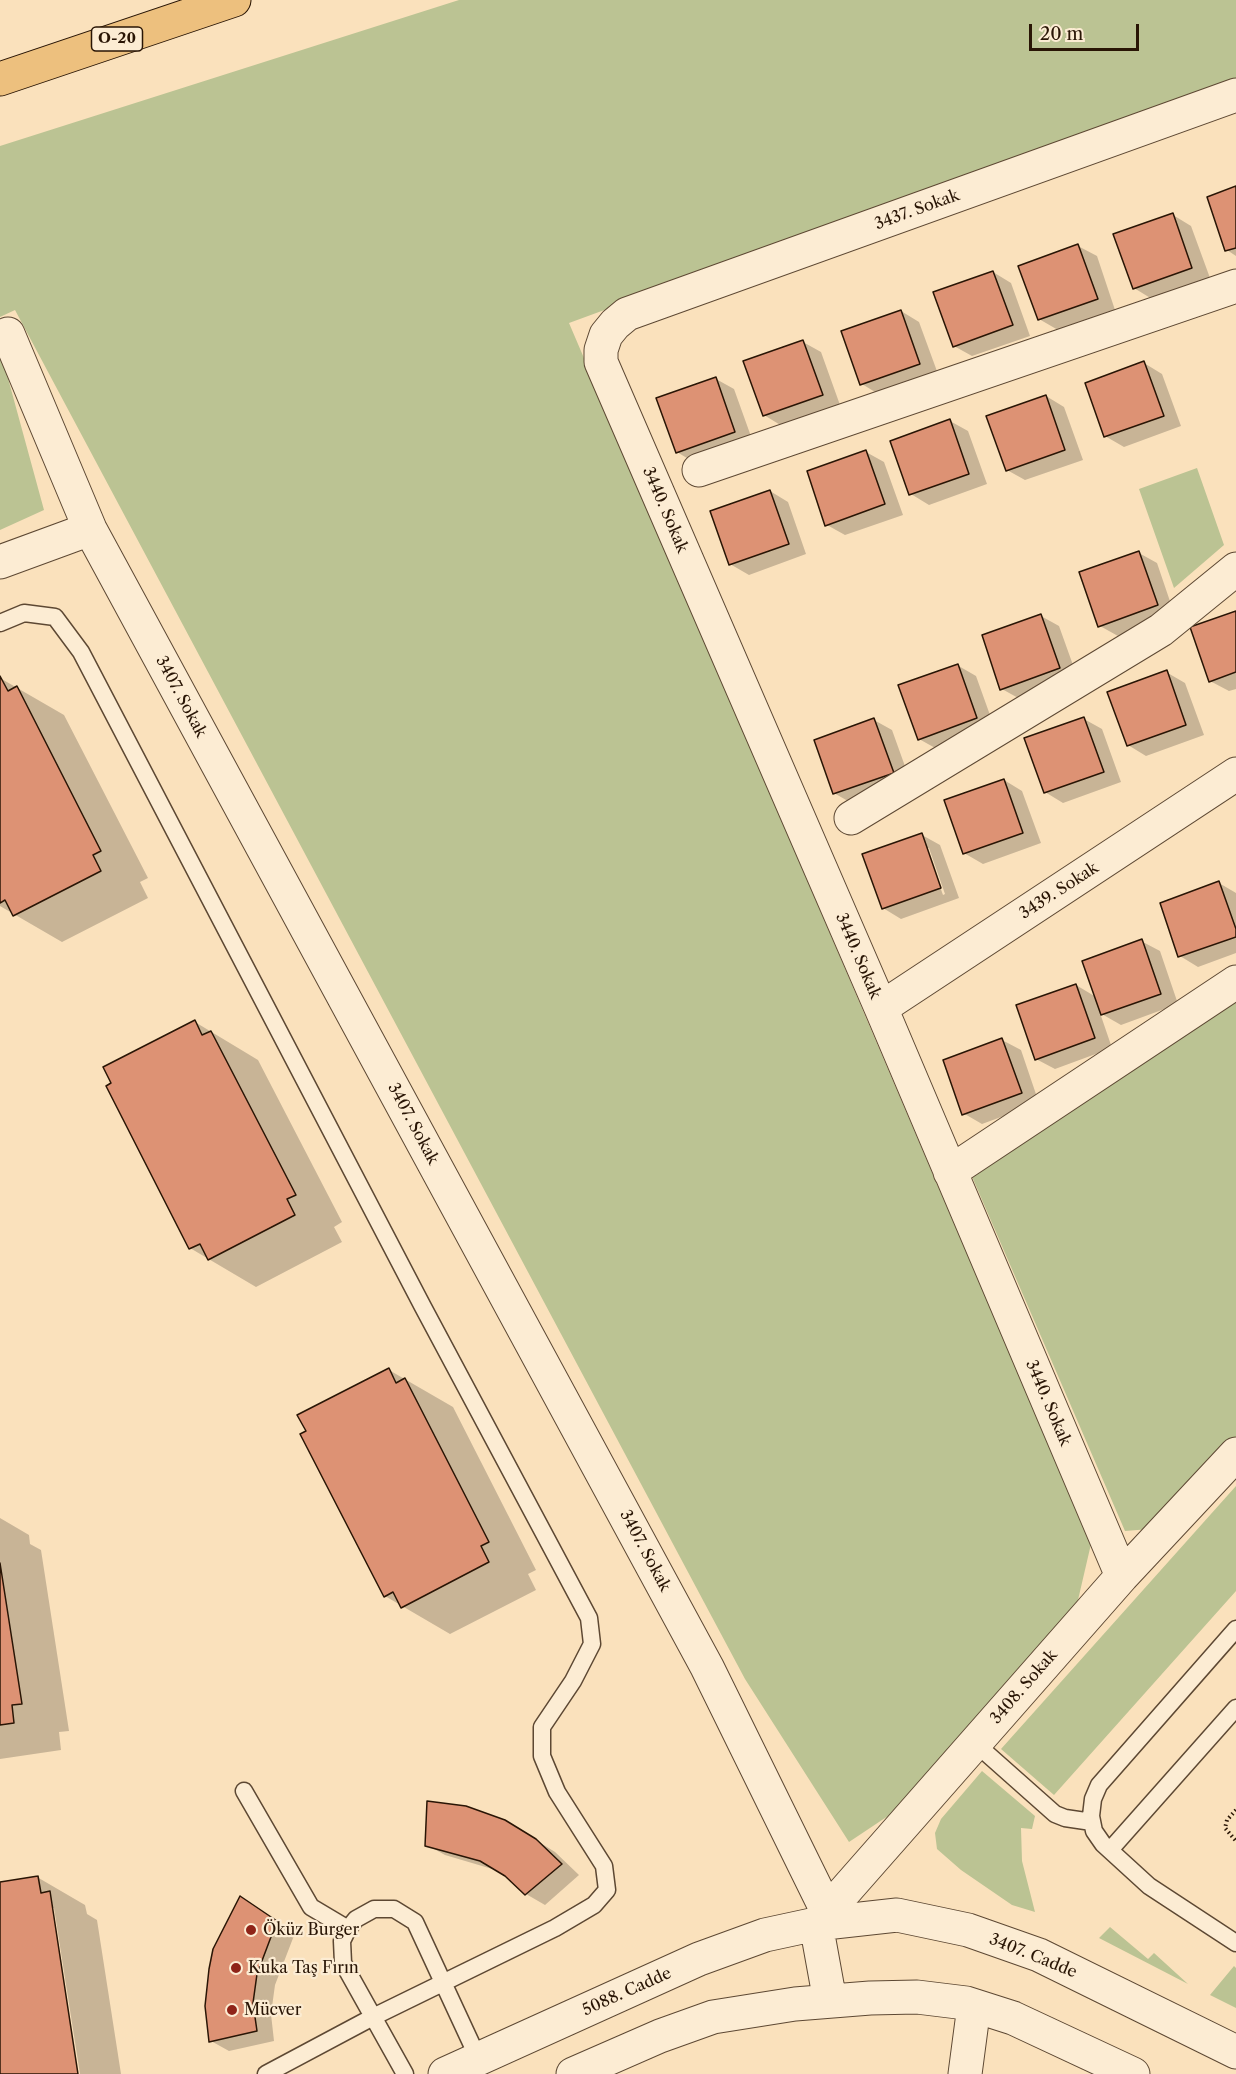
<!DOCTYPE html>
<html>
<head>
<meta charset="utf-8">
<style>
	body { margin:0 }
	#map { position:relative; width:1236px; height:2074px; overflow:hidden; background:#fae1bc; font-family:"Libre Caslon Text",serif }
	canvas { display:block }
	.scale { position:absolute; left:1029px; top:24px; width:110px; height:27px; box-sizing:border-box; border:3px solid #291505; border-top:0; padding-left:8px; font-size:18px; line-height:21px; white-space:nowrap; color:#291505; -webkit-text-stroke:4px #fcecd3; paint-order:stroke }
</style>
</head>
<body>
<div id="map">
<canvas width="1236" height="2074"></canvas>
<div class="scale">20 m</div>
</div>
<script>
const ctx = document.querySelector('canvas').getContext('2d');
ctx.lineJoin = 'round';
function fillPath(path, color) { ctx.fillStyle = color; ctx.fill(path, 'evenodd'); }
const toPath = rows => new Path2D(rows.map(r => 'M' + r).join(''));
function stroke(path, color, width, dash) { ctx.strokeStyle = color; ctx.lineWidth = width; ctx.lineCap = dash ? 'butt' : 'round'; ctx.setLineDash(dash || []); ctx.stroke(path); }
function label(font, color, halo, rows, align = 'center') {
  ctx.font = font + ' "Libre Caslon Text",serif'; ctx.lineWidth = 4.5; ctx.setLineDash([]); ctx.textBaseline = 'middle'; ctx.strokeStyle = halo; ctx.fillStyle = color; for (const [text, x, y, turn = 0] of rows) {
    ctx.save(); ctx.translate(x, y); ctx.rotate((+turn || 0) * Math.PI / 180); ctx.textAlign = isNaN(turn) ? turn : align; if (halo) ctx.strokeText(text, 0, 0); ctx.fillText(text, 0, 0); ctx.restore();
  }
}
fillPath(toPath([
	[459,0,1236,0,1236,78,569,323,1091,1544,1078,1600,1060,1625,897,1810,849,1842,745,1679,15,310,0,317,0,146],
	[0,349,44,510,0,530],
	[1197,468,1224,545,1174,588,1139,489],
	[1236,998,1236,1436,1150,1529,1125,1531,970,1172],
	[1236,1486,1236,1591,1054,1795,1001,1749],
	[982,1771,1035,1816,1032,1829,1021,1828,1022,1861,1035,1912,1012,1905,961,1870,937,1849,935,1833,941,1819],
	[1110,1927,1148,1959,1154,1953,1188,1984,1099,1938],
	[1234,1966,1236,1968,1236,2008,1210,1995]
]), '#bbc393');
fillPath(toPath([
	[1236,188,1236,256,1227,250],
	[1173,215,1191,226,1210,278,1152,299,1134,288],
	[1078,246,1097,256,1115,310,1058,330,1039,319],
	[993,272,1011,283,1030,336,972,356,954,346],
	[901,311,919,322,938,374,880,395,862,384],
	[803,342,821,352,840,405,782,426,764,415],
	[1144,363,1162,374,1181,426,1124,447,1105,436],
	[716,379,734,389,753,442,695,463,677,452],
	[1046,396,1064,407,1083,460,1025,480,1007,470],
	[950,421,968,431,987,484,929,505,911,494],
	[866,452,884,462,903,515,845,535,827,525],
	[770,491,788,502,806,554,749,575,730,564],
	[1139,553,1157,563,1175,616,1118,636,1100,626],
	[1236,613,1236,689,1229,691,1210,681],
	[1041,616,1059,626,1078,679,1020,699,1002,689],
	[957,665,976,676,995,729,937,749,919,739],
	[1166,672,1185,683,1204,735,1146,756,1128,745],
	[0,678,64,715,148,878,140,882,148,898,62,942,0,906],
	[1084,719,1102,729,1121,782,1063,803,1045,792],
	[874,720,892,730,911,783,853,804,834,793],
	[1004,780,1022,791,1041,843,983,864,964,853],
	[922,835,940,845,959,898,901,919,883,908],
	[926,848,929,848,945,894,943,895],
	[1219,883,1236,893,1236,953,1198,967,1180,956],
	[1141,941,1160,951,1178,1004,1121,1025,1100,1013,1112,1048,1055,1069,1036,1059,1076,985,1096,997],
	[195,1022,258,1060,342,1222,334,1227,342,1242,256,1287,190,1248,113,1084],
	[1002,1040,1021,1050,1039,1103,982,1124,963,1113],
	[389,1370,453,1407,536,1570,528,1574,536,1590,450,1634,385,1596],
	[0,1518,29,1535,30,1544,41,1550,69,1731,59,1732,61,1750,0,1759],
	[523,1832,555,1852,579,1875,545,1905,526,1894,499,1871,445,1855,427,1845],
	[37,1877,85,1905,87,1914,97,1920,121,2074,80,2074,54,1908,51,1908,77,2074,0,2074,0,1883],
	[241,1898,295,1933,275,1985,271,2014,274,2041,229,2051,211,2041]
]), '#0003');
const building = toPath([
	[1236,186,1236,248,1225,251,1207,197,1236,186],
	[1173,213,1192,268,1133,289,1113,234,1173,213],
	[1078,244,1098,299,1038,320,1018,266,1078,244],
	[993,271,1013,325,953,347,933,292,993,271],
	[901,310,920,364,860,385,841,331,901,310],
	[803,340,823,395,763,416,743,361,803,340],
	[1144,361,1164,416,1104,437,1085,383,1144,361],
	[716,377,735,432,676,453,656,398,716,377],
	[1046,395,1065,450,1006,471,986,416,1046,395],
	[950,419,969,474,909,495,890,441,950,419],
	[866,450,885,504,825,526,807,471,866,450],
	[770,490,789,544,729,565,710,511,770,490],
	[1139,551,1158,605,1098,627,1079,572,1139,551],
	[1236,611,1236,672,1209,682,1190,627,1236,611],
	[1041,614,1060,668,1000,690,982,635,1041,614],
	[958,664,977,718,918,740,898,685,958,664],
	[1167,670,1186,725,1127,746,1107,692,1167,670],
	[0,676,8,691,17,686,101,851,93,855,101,871,13,916,5,900,0,903,0,676],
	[1084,717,1104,772,1044,793,1024,738,1084,717],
	[874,718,894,773,833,794,814,740,874,718],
	[1004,779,1023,833,963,854,944,800,1004,779],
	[922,833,941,888,882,909,862,854,922,833],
	[1219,881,1236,929,1236,937,1178,957,1160,903,1219,881],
	[1142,939,1161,994,1101,1015,1082,961,1142,939],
	[1076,984,1095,1038,1035,1060,1016,1005,1076,984],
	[195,1020,202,1035,211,1031,296,1195,287,1199,295,1215,208,1260,200,1244,189,1249,106,1086,111,1083,103,1067,195,1020],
	[1002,1038,1022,1093,962,1115,943,1060,1002,1038],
	[389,1368,396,1383,405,1378,489,1542,481,1546,489,1562,401,1608,393,1592,384,1597,300,1434,306,1431,297,1415,389,1368],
	[0,1563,22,1704,12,1705,14,1723,0,1725,0,1563],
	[427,1801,466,1806,505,1820,536,1839,562,1864,525,1895,505,1876,480,1861,425,1846,427,1801],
	[38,1876,41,1893,50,1891,78,2074,0,2074,0,1882,38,1876],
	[240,1896,277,1921,257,1974,253,2003,257,2031,209,2042,205,2006,209,1969,213,1949,240,1896]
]);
fillPath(building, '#dd9274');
stroke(building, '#291505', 1.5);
const service = toPath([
	[0,623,24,613,55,617,81,652,423,1307,589,1618,592,1644,573,1681,542,1727,542,1756,557,1792,604,1866,607,1890,594,1905,555,1928,373,2017,266,2074],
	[1236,1629,1099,1785,1093,1799,1091,1816,1094,1831,1103,1844,1149,1886,1236,1943],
	[975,1743,1055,1814,1065,1818,1092,1822],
	[244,1791,311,1907,348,1929],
	[1110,1850,1236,1708],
	[405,2074,343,1963,342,1941,348,1929,356,1919,374,1909,394,1909,415,1922,478,2058]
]);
const minor = toPath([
	[8,334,90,529,707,1667,827,1911],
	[699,470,1236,286],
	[0,562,90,529],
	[851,818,1161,630,1236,569],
	[881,1008,1236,774],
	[950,1172,1236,982],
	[1122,1576,881,1008,601,362,601,350,606,335,615,324,627,314,1236,95],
	[816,1924,1122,1576,1236,1454],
	[965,2074,974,2006]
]);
const tertiary = toPath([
	[816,1924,830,2001],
	[445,2074,699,1959,765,1935,816,1924,897,1915,968,1930,1039,1955,1236,2052],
	[573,2074,660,2036,713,2017,795,2004,870,1998,917,1997,966,2003,1013,2018,1133,2074]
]);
const motorway = toPath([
	[0,79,234,0]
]);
stroke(service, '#5d4833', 19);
stroke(minor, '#5d4833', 35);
stroke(tertiary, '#5d4833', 35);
stroke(motorway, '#291505', 35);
stroke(toPath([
	[1236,1810,1227,1820,1225,1828,1236,1841]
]), '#291505', 4, [1.5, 3]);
stroke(service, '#fcecd3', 16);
stroke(minor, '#fcecd3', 33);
stroke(tertiary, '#fcecd3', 33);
stroke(motorway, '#edc07e', 33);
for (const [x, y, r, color] of [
	[251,1930,6,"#8f2418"],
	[236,1968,6,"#8f2418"],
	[232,2010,6,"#8f2418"]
]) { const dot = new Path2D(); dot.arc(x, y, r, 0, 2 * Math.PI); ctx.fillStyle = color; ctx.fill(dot); stroke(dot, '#fcecd3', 2); }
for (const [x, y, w] of [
	[117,39,51]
]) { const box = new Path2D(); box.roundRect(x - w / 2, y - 12, w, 24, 4.5); ctx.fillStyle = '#fcecd3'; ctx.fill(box); stroke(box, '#291505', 1.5); }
label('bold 15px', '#291505', null, [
	["O-20",117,39]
]);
label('16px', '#291505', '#fcecd3', [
	["3437. Sokak",917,210,-20],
	["3440. Sokak",665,510,67],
	["3407. Sokak",181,697,62],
	["3439. Sokak",1059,891,-33],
	["3440. Sokak",858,956,67],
	["3407. Sokak",413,1124,62],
	["3440. Sokak",1048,1403,67],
	["3407. Sokak",645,1551,62],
	["3408. Sokak",1024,1687,-49],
	["3407. Cadde",1033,1956,22],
	["5088. Cadde",627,1992,-24]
]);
label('16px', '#291505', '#fcecd3', [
	["Öküz Burger",263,1930],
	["Kuka Taş Fırın",248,1968],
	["Mücver",244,2010]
], 'left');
</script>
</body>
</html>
